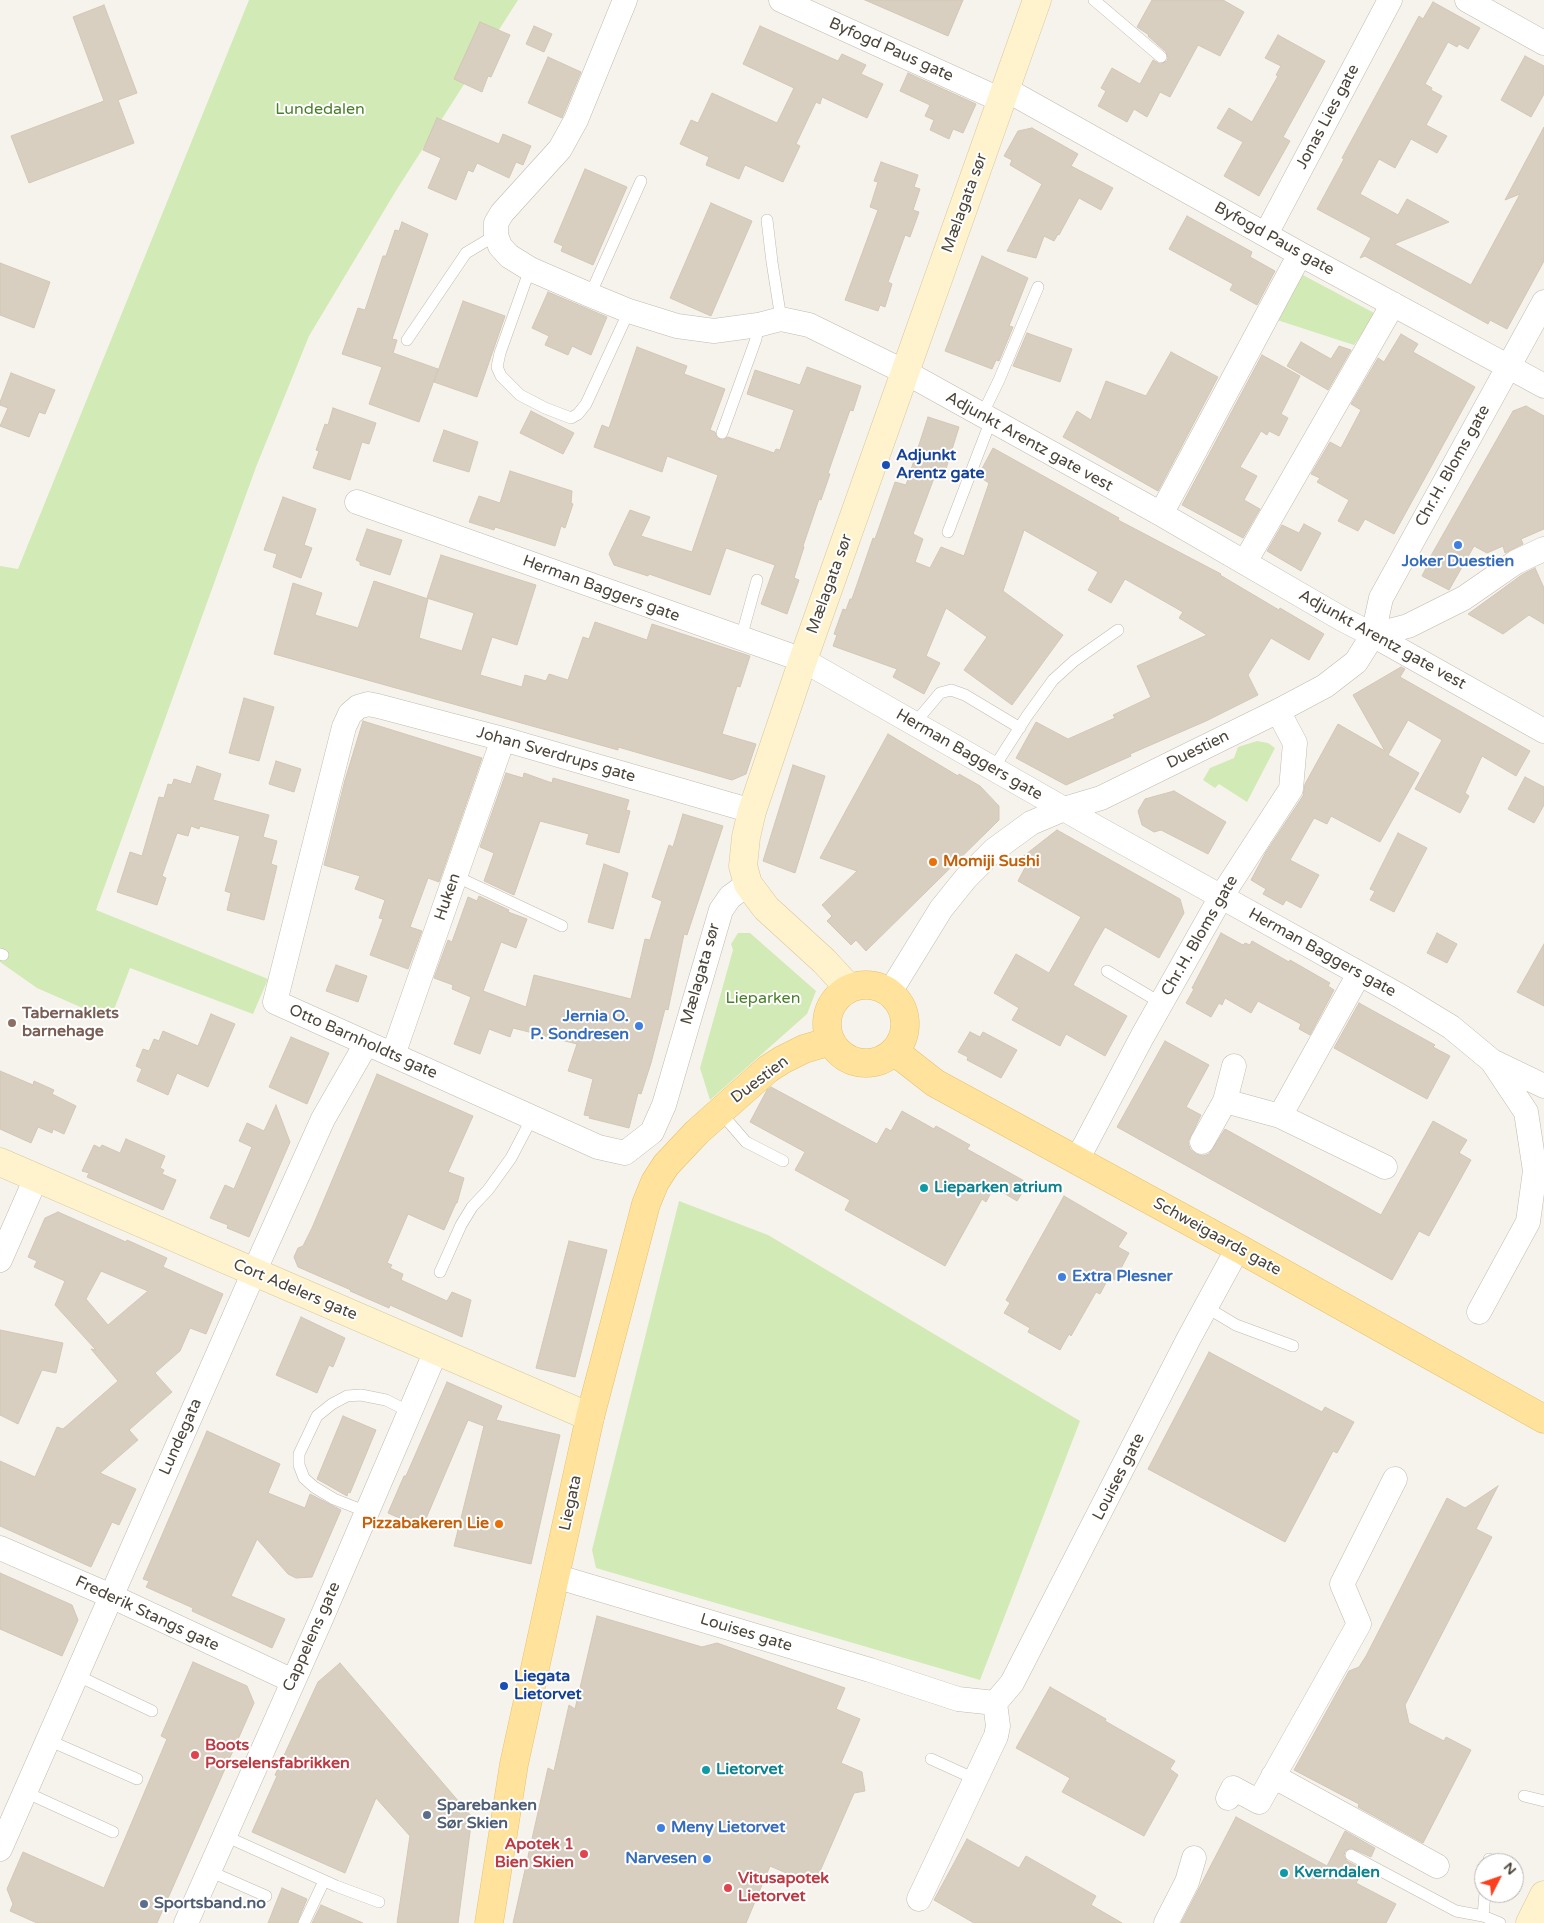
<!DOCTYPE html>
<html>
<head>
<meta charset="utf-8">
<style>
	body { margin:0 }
	#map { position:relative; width:1544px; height:1923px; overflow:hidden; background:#f6f3ec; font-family:"Varela Round",sans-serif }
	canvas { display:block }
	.north { position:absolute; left:1474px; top:1853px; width:50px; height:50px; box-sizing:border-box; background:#fff; border:1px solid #b7b4b0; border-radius:50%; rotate:49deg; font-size:14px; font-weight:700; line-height:20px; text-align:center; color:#4b4439 }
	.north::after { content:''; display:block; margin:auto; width:18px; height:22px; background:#fc3f1d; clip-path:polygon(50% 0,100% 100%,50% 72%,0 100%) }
</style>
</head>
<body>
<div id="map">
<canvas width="1544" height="1923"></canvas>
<div class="north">N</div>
</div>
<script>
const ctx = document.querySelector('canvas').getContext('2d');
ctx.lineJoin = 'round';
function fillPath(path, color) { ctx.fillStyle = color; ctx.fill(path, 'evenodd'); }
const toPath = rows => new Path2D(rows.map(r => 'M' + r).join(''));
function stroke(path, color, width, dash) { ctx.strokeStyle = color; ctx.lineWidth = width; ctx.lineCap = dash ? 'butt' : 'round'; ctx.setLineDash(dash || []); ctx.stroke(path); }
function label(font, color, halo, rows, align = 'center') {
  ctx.font = font + ' "Varela Round",sans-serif'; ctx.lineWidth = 4; ctx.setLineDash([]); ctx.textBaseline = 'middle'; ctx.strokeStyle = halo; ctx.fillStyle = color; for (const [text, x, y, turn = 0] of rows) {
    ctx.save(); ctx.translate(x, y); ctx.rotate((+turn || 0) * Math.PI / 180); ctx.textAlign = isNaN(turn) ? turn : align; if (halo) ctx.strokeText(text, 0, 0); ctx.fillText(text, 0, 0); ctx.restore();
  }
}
fillPath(toPath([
	[249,0,518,0,397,189,309,336,256,467,96,910,268,979,253,1014,130,968,110,1020,37,988,0,962,0,566,18,569],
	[1301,274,1376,314,1354,345,1277,320],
	[1257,741,1268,743,1275,748,1247,802,1219,784,1215,788,1203,780,1210,768,1234,758,1238,747],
	[738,933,750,933,816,991,807,1014,710,1100,700,1068,733,950,731,944],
	[679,1201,768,1235,1080,1421,980,1680,596,1568,592,1550]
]), '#d2eab5');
const building = toPath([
	[865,0,963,0,948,36,865,0],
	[1152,0,1223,0,1244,12,1220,56,1198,45,1170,97,1160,92,1147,117,1134,109,1127,122,1098,106,1106,91,1101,88,1112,68,1140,84,1153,60,1160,64,1167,61,1168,58,1166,52,1148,36,1149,35,1137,27,1152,0],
	[1433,2,1480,28,1468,49,1459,44,1457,47,1448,42,1425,84,1432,88,1431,90,1442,96,1426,125,1447,136,1437,153,1411,139,1395,168,1379,159,1360,194,1398,215,1407,199,1449,222,1394,244,1471,285,1520,194,1505,200,1544,127,1544,261,1507,329,1490,320,1488,324,1365,256,1360,258,1371,238,1317,209,1344,159,1342,158,1419,16,1423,19,1433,2],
	[104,5,137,93,118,100,134,143,29,183,11,136,104,101,73,17,104,5],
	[480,22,510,35,491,77,488,76,482,92,454,79,480,22],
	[534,26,552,34,544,52,526,44,534,26],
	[760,26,838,61,842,54,866,65,861,74,883,84,867,118,822,97,820,104,816,102,796,144,800,146,783,182,745,165,739,179,706,165,709,157,680,144,691,120,698,123,712,93,777,123,794,88,743,64,760,26],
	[1278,35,1325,61,1283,137,1290,141,1259,196,1224,176,1243,142,1217,128,1229,108,1252,122,1278,76,1276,75,1281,66,1265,58,1278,35],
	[1525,56,1544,66,1544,94,1531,117,1501,100,1525,56],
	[548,57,581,72,562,118,528,103,548,57],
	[908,73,976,104,963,133,953,129,949,139,930,130,934,120,925,116,930,105,900,91,908,73],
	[437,118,499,144,503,134,531,146,523,165,516,162,509,178,477,163,473,172,468,170,456,200,428,188,441,158,423,150,437,118],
	[1032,128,1078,154,1071,166,1113,188,1101,210,1079,198,1059,235,1058,234,1054,241,1044,236,1036,258,1007,251,1042,184,1010,165,1012,160,1004,156,1018,131,1032,128],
	[881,162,918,175,914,187,920,189,913,210,919,212,910,237,905,235,888,282,892,284,885,307,880,305,878,311,845,300,878,210,870,207,878,182,874,181,881,162],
	[585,169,627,187,593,265,561,251,563,246,554,242,585,169],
	[711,203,752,221,711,316,670,298,711,203],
	[1187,216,1252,252,1250,257,1275,271,1257,305,1230,290,1233,284,1169,249,1187,216],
	[402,222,428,234,392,339,397,340,393,353,438,369,419,422,369,404,382,367,342,354,358,308,365,310,383,256,386,256,395,230,399,231,402,222],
	[982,256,1028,278,1009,326,1013,327,999,361,996,360,992,369,945,351,982,256],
	[0,263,50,282,34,328,0,315,0,263],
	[548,292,607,317,591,355,572,346,568,355,545,345,549,336,532,328,548,292],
	[463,301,505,316,477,397,434,382,463,301],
	[1027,333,1072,349,1060,382,1013,366,1027,333],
	[1401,334,1418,344,1413,352,1475,387,1394,534,1365,519,1358,531,1338,521,1349,500,1317,482,1320,478,1311,474,1330,442,1341,448,1361,410,1351,404,1378,358,1384,362,1401,334],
	[1301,342,1331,359,1339,346,1351,350,1328,390,1287,366,1301,342],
	[637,347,687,366,684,374,725,389,710,430,715,432,717,438,723,440,728,437,774,453,776,449,780,450,794,410,747,394,755,370,800,385,807,367,861,386,853,411,850,410,828,473,830,474,821,500,819,499,803,546,804,547,794,578,799,580,787,614,761,604,775,565,726,548,710,595,649,574,648,576,614,565,609,554,630,510,650,517,641,536,692,552,718,475,667,456,662,472,594,447,602,425,609,428,637,347],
	[1171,352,1218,377,1158,491,1063,437,1077,411,1091,420,1106,381,1146,396,1171,352],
	[1262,355,1300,376,1281,414,1288,418,1279,436,1269,431,1267,435,1261,431,1240,467,1257,476,1244,500,1260,509,1243,538,1182,505,1262,355],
	[11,373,55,390,45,414,39,412,29,437,0,426,8,408,0,405,0,402,11,373],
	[1526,406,1544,416,1544,529,1521,539,1523,544,1505,553,1503,546,1487,553,1474,546,1449,590,1422,576,1429,562,1428,561,1513,411,1526,406],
	[333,408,376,423,369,444,362,442,350,480,313,468,319,451,316,450,325,424,328,425,333,408],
	[531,411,574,433,563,454,520,433,531,411],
	[928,417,959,427,945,472,937,470,913,534,923,539,915,562,930,568,941,547,964,556,989,483,978,476,993,448,1119,518,1118,520,1221,574,1220,575,1279,610,1280,608,1324,634,1309,660,1271,638,1248,675,1258,695,1206,721,1130,754,1131,756,1066,785,1016,758,1036,722,1068,739,1115,718,1113,715,1151,697,1137,666,1207,635,1179,618,1183,612,1125,579,1111,603,1088,590,1098,572,1024,530,1003,591,1063,635,1012,705,964,670,987,637,946,608,926,656,940,663,924,694,893,677,897,669,833,646,837,635,834,634,843,609,846,610,850,599,852,599,873,538,875,539,895,482,906,485,928,417],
	[444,430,478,442,469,472,433,461,444,430],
	[510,471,572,491,571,503,573,504,565,528,561,526,555,546,495,527,494,530,469,522,479,496,500,503,510,471],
	[283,497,316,509,304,545,312,548,301,578,273,567,277,554,264,550,283,497],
	[1304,524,1321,533,1301,571,1267,551,1282,525,1299,533,1304,524],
	[367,529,402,540,390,575,360,565,360,562,356,560,367,529],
	[441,555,536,585,517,645,492,637,480,675,522,687,525,675,546,681,549,674,568,680,583,637,589,639,595,622,647,640,652,624,750,656,740,687,737,686,722,734,756,744,746,774,732,780,618,747,618,750,274,654,293,583,322,593,315,615,358,628,374,581,428,599,419,638,462,651,474,613,427,598,441,555],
	[1535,568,1544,588,1544,624,1529,615,1503,634,1468,614,1523,574,1535,568],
	[1401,667,1405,669,1400,677,1530,751,1516,776,1482,756,1465,793,1469,796,1460,813,1415,789,1442,740,1408,720,1388,755,1419,773,1380,842,1331,816,1327,824,1314,818,1290,860,1319,875,1301,908,1286,900,1283,905,1263,894,1266,889,1251,880,1266,852,1303,796,1305,784,1338,724,1385,751,1353,695,1401,667],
	[244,698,274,707,259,761,229,753,244,698],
	[363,721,482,758,439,882,428,878,410,927,422,931,408,969,370,955,383,919,379,918,385,900,355,889,360,876,324,865,345,780,363,721],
	[888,734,958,776,959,774,980,786,999,806,999,820,866,951,856,940,851,945,827,921,832,916,822,905,857,871,820,858,888,734],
	[276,761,301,769,294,792,269,784,276,761],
	[793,765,825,776,795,873,763,861,793,765],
	[197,766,221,774,213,800,269,815,263,837,277,841,271,864,277,866,264,920,227,910,231,893,225,891,240,836,200,826,199,829,191,826,188,836,177,833,162,876,166,878,157,905,117,892,130,852,142,856,159,797,164,798,168,784,172,785,174,779,191,784,197,766],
	[506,773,523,778,524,773,552,783,553,778,629,800,626,810,630,811,619,853,586,844,589,834,540,821,514,895,484,881,494,853,480,847,506,773],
	[1525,777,1544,787,1544,805,1534,823,1508,809,1525,777],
	[1174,791,1226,822,1208,854,1161,830,1154,832,1142,825,1138,811,1145,799,1174,791],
	[683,814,723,826,687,935,684,934,668,1010,665,1009,651,1063,641,1094,638,1093,629,1128,589,1118,590,1116,584,1115,593,1079,568,1071,577,1044,513,1028,510,1037,489,1029,480,1054,454,1044,471,997,452,989,453,985,434,978,448,940,452,942,468,897,477,901,479,896,509,910,508,912,527,919,516,948,501,942,483,991,526,1007,534,975,631,999,645,939,650,940,662,901,652,897,669,845,673,847,683,814],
	[1057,830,1180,899,1184,913,1159,958,1105,927,1094,946,1073,985,1127,1016,1105,1056,1066,1034,1060,1046,1012,1020,1019,1008,994,993,1016,954,1049,973,1081,917,1018,881,1028,862,1021,858,1057,830],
	[1398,833,1427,848,1394,912,1370,900,1375,891,1370,889,1398,833],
	[604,864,628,873,613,929,588,922,604,864],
	[1221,933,1243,945,1245,943,1250,945,1252,941,1289,962,1290,960,1330,983,1328,986,1334,990,1310,1035,1299,1029,1301,1024,1258,1001,1251,1013,1225,998,1222,1005,1219,1003,1211,1017,1186,1003,1194,989,1192,988,1221,933],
	[1437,933,1457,944,1447,963,1427,953,1437,933],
	[1544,944,1544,1006,1517,992,1544,944],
	[336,965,367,976,358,1002,326,991,336,965],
	[1359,1003,1435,1045,1433,1047,1450,1056,1427,1099,1334,1048,1359,1003],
	[211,1014,235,1024,208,1087,177,1073,168,1095,137,1081,142,1069,136,1066,143,1049,149,1051,154,1039,159,1041,163,1031,198,1046,211,1014],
	[970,1032,980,1037,983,1032,1017,1050,1001,1078,967,1060,968,1057,958,1052,970,1032],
	[291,1037,329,1053,307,1104,269,1087,291,1037],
	[1165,1041,1209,1065,1186,1107,1201,1115,1188,1142,1190,1149,1196,1154,1203,1156,1209,1154,1225,1129,1381,1215,1433,1121,1467,1140,1459,1153,1471,1160,1429,1236,1419,1231,1392,1280,1117,1127,1165,1041],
	[0,1071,33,1085,34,1081,54,1090,52,1094,76,1106,64,1134,53,1129,52,1133,38,1127,31,1143,0,1129,0,1071],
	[377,1074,473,1116,448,1172,464,1178,457,1203,456,1203,444,1230,408,1214,387,1263,392,1265,390,1268,403,1274,401,1280,447,1301,452,1292,471,1300,462,1337,390,1305,389,1308,350,1291,351,1290,298,1267,294,1257,298,1248,303,1246,312,1228,377,1074],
	[771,1087,877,1144,886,1128,891,1131,902,1111,934,1129,936,1126,970,1145,967,1149,1028,1183,1017,1201,994,1187,986,1202,982,1199,945,1266,845,1210,850,1200,795,1170,805,1152,750,1122,767,1090,771,1087],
	[276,1105,290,1142,249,1237,227,1228,228,1225,210,1218,225,1185,234,1189,252,1147,239,1141,247,1123,264,1131,276,1105],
	[126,1139,165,1156,160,1168,164,1170,162,1174,176,1180,163,1210,87,1177,89,1173,82,1171,94,1145,100,1148,102,1145,120,1153,126,1139],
	[1064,1196,1127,1233,1118,1247,1129,1253,1115,1280,1109,1277,1100,1294,1096,1292,1071,1336,1069,1334,1060,1350,1028,1332,1030,1328,1004,1313,1010,1303,1006,1300,1064,1196],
	[58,1212,126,1242,127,1240,167,1258,163,1267,223,1294,206,1334,190,1328,180,1351,155,1373,172,1392,129,1430,138,1440,100,1473,136,1489,119,1525,112,1522,91,1567,0,1526,0,1461,35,1477,57,1427,63,1429,118,1381,91,1349,96,1350,55,1305,65,1281,34,1267,37,1261,28,1257,45,1218,58,1212],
	[101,1271,148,1291,108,1325,86,1299,101,1271],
	[569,1241,607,1250,575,1377,536,1368,569,1241],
	[301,1317,345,1338,333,1367,329,1365,317,1393,276,1375,301,1317],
	[0,1330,63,1343,56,1373,42,1370,18,1424,0,1415,0,1330],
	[1209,1352,1322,1412,1325,1407,1354,1422,1337,1453,1333,1451,1285,1542,1148,1469,1209,1352],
	[447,1382,502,1406,496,1420,560,1435,531,1564,454,1546,484,1426,468,1420,422,1528,388,1513,404,1476,406,1476,447,1382],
	[343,1416,376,1430,350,1493,348,1492,347,1496,317,1479,343,1416],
	[207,1431,280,1464,268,1493,305,1508,310,1494,341,1510,312,1577,296,1578,288,1574,257,1539,231,1596,285,1619,272,1648,192,1611,193,1608,146,1587,149,1581,143,1579,207,1431],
	[1498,1486,1476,1529,1492,1537,1405,1705,1409,1723,1444,1741,1446,1737,1471,1750,1423,1843,1358,1807,1359,1804,1294,1770,1349,1671,1359,1667,1366,1656,1447,1498,1465,1508,1498,1486],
	[0,1573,72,1605,78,1620,62,1656,0,1629,0,1573],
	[597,1616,702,1647,717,1643,845,1688,836,1709,860,1719,841,1763,862,1772,865,1791,854,1793,814,1885,770,1866,746,1923,513,1923,548,1768,554,1771,569,1705,575,1709,597,1616],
	[193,1662,247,1686,254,1703,157,1923,37,1923,10,1911,13,1904,7,1889,23,1852,104,1888,167,1739,161,1736,193,1662],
	[340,1663,472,1817,458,1923,397,1923,410,1836,376,1798,345,1873,252,1832,277,1776,275,1775,318,1682,340,1663],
	[1050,1687,1106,1719,1105,1721,1175,1761,1170,1769,1178,1775,1144,1836,1062,1792,1070,1778,1016,1748,1050,1687],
	[1236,1817,1327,1866,1345,1831,1375,1848,1371,1857,1351,1848,1345,1851,1344,1856,1347,1861,1364,1870,1356,1883,1396,1904,1386,1923,1181,1923,1236,1817],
	[967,1839,1019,1868,1026,1856,1096,1896,1091,1905,1122,1923,974,1923,934,1900,967,1839],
	[282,1888,307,1899,297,1923,268,1923,282,1888],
	[321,1905,363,1923,312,1923,321,1905]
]);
fillPath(building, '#d8cfc1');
stroke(building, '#d3c7b4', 1);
const lane = toPath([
	[1094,0,1161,57],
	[767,220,772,262,781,319],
	[530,269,500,353,497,367,501,376,520,395,545,408,571,418,578,414,586,404,629,311],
	[590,295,641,181],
	[407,340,466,253,496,235],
	[982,415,999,380,1038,287],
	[722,433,756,339,758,325],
	[948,532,991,420],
	[741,638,757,580],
	[914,724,940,693,951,690,965,695,1020,728],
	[993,769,1027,716,1053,680,1074,661,1118,630],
	[455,876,562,926],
	[0,954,3,955],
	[1107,971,1161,1003],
	[720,1112,746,1142,783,1161],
	[440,1272,461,1225,472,1207,488,1190,511,1158,532,1118],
	[1206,1307,1236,1325,1293,1346],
	[367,1512,334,1499,314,1487,304,1478,299,1465,299,1454,317,1416,332,1404,347,1396,361,1395,386,1400,410,1412],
	[76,1675,152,1711],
	[48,1740,137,1779],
	[931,1759,975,1779],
	[25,1792,113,1832],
	[1524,1796,1544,1801],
	[225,1836,336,1886,379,1902],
	[1351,1855,1456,1911,1483,1916,1500,1923],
	[1489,1863,1489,1859],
	[209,1871,266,1896],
	[1483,1916,1485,1893],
	[304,1923,324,1881]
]);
const street = toPath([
	[625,0,576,120,560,149,502,213,496,223,496,235,500,246,509,256,530,269,590,295,629,311,677,326,714,331,758,325,781,319,809,325,905,372,1161,514,1342,619,1373,635,1544,731],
	[781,0,1001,100],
	[1467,0,1544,43],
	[1005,89,1300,254,1544,386],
	[1266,234,1390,0],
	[357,502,803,660,1092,825,1400,996,1451,1027,1492,1061,1544,1086],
	[1161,514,1300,254],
	[1245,562,1393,304],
	[1373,635,1381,598,1544,302],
	[748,884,730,897,721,910,664,1105,652,1132,625,1153,598,1147,275,1002,344,727,350,714,358,707,368,704,378,706,503,739,752,811],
	[890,992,941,909,966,878,994,850,1031,823,1064,809,1101,798,1278,711,1325,686,1356,662,1373,635,1408,626,1464,598,1516,562,1544,549],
	[393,1055,503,739],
	[1225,1101,1280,1116,1385,1167],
	[1280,1116,1359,974],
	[1202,1142,1225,1101,1234,1066],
	[1077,1160,1142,1037,1221,897,1291,789,1295,743,1278,711],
	[0,1260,36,1178],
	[1479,1312,1528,1222,1535,1171,1526,1112,1492,1061],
	[0,1548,111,1596,293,1681],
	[555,1576,870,1670,958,1699,995,1703,1012,1683,1189,1338,1238,1248],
	[1273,1776,1437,1866],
	[1228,1798,1233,1788,1259,1802,1359,1624,1342,1584,1395,1479],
	[0,1849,254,1272,323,1119,366,1044],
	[919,1899,996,1736,998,1726,995,1703],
	[186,1923,321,1619,436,1351],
	[1166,1923,1187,1882,1194,1858]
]);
const secondary = toPath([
	[849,988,824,961,766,908,748,884,743,866,746,837,752,811,803,660,1037,0],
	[0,1162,590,1417],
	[1530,1923,1544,1895]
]);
const primary = toPath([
	'827 1024a39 39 0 1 1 78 0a39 39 0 1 1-78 0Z',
	[894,1051,935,1083,1238,1248,1544,1419],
	[489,1923,514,1764,590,1417,646,1204,655,1182,666,1165,697,1132,768,1069,782,1060,804,1049,831,1041]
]);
stroke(lane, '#c2bbae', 12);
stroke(street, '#c2bbae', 25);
stroke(secondary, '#d6c79b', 29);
stroke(primary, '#e6c16a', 29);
stroke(lane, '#fff', 11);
stroke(street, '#fff', 24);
stroke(secondary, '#fff3cd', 28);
stroke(primary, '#ffe39c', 28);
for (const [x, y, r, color] of [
	[886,465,5,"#1a4fb4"],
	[1458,545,5,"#3f7fe0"],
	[933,862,5,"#e8710a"],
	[12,1023,5,"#8d6e63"],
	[639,1026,5,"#3f7fe0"],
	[924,1188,5,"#0f9aa8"],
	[1062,1277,5,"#3f7fe0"],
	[499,1524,5,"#e8710a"],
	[504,1686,5,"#1a4fb4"],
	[195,1755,5,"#e0444e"],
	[706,1770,5,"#0f9aa8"],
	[427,1815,5,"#5c6f8a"],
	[661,1828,5,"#3f7fe0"],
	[584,1854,5,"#e0444e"],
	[707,1859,5,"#3f7fe0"],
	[1284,1873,5,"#0f9aa8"],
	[728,1888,5,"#e0444e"],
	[144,1904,5,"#5c6f8a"]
]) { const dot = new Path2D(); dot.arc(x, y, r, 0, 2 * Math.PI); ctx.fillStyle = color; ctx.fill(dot); stroke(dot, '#fff', 2); }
label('16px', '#4b4439', '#fff', [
	["Byfogd Paus gate",891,50,24],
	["Jonas Lies gate",1328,117,-62],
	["Mælagata sør",965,203,-70],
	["Byfogd Paus gate",1274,239,29],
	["Adjunkt Arentz gate vest",1029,442,29],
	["Chr.H. Bloms gate",1453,466,-61],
	["Mælagata sør",830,584,-70],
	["Herman Baggers gate",601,589,20],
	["Adjunkt Arentz gate vest",1382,640,29],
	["Duestien",1198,750,-26],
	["Johan Sverdrups gate",556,755,16],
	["Herman Baggers gate",969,755,30],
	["Huken",448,897,-71],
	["Chr.H. Bloms gate",1200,936,-60],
	["Herman Baggers gate",1322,953,29],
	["Mælagata sør",701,974,-74],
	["Otto Barnholdts gate",363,1042,24],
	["Duestien",760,1080,-37],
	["Schweigaards gate",1217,1237,29],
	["Cort Adelers gate",295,1290,23],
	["Lundegata",181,1437,-66],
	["Louises gate",1119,1477,-63],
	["Liegata",571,1503,-78],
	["Frederik Stangs gate",147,1614,25],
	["Louises gate",746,1633,17],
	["Cappelens gate",312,1637,-66]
]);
label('16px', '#4a7f2a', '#fff', [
	["Lundedalen",320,110],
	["Lieparken",763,999]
]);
label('bold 16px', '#164399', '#fff', [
	["Adjunkt",896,456],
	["Arentz gate",896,474],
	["Liegata",514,1677],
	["Lietorvet",514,1695]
], 'left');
label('bold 16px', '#366cbe', '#fff', [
	["Joker Duestien",1458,562,"center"],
	["Jernia O.",629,1017],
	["P. Sondresen",629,1035],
	["Extra Plesner",1072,1277,"left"],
	["Meny Lietorvet",671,1828,"left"],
	["Narvesen",697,1859]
], 'right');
label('bold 16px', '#c56008', '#fff', [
	["Momiji Sushi",943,862],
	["Pizzabakeren Lie",489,1524,"right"]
], 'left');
label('bold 16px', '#785e54', '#fff', [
	["Tabernaklets",22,1014],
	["barnehage",22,1032]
], 'left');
label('bold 16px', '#0d838f', '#fff', [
	["Lieparken atrium",934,1188],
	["Lietorvet",716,1770],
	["Kverndalen",1294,1873]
], 'left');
label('bold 16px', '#be3a42', '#fff', [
	["Boots",205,1746],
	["Porselensfabrikken",205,1764],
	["Apotek 1",574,1845,"right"],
	["Bien Skien",574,1863,"right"],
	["Vitusapotek",738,1879],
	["Lietorvet",738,1897]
], 'left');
label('bold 16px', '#4e5e75', '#fff', [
	["Sparebanken",437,1806],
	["Sør Skien",437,1824],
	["Sportsband.no",154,1904]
], 'left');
</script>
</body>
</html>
